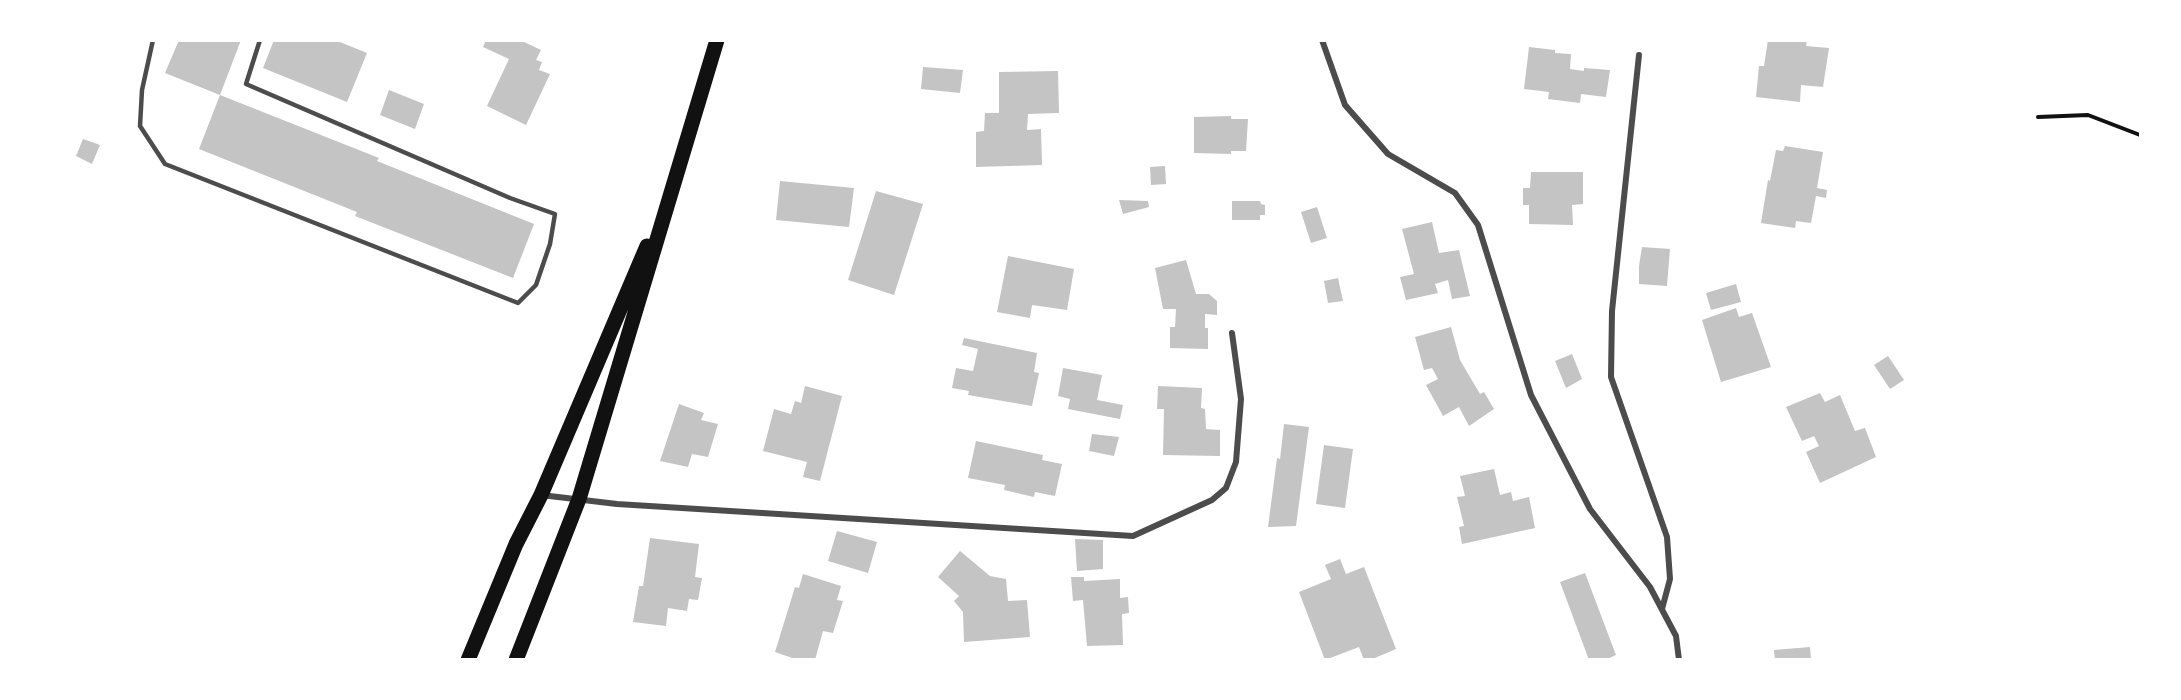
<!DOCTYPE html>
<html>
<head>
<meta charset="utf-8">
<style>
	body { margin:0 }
	#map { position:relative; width:2181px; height:700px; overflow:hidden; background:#fff; font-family:"IBM Plex Sans",sans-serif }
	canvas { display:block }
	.frame { position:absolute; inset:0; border:42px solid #fff; pointer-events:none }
</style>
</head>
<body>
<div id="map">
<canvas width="2181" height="700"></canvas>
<div class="frame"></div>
</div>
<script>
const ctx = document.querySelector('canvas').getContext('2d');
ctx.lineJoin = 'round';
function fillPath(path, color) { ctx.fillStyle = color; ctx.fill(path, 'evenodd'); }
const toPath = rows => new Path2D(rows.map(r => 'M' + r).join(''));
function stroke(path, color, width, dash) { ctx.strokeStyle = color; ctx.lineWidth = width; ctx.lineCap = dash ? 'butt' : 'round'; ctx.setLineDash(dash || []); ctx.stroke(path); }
fillPath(toPath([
	[179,40,241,40,220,95,165,73],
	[274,40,335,40,367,53,347,102,263,68],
	[486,40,520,40,541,50,536,60,542,62,539,70,550,74,526,125,487,106,509,59,483,47],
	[1768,40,1807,40,1806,46,1829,48,1823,87,1801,85,1800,102,1756,97,1759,66,1764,66],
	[1529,47,1555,50,1555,53,1571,54,1570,69,1584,71,1584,68,1610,70,1606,97,1581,94,1580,103,1548,99,1549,92,1524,89],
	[923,67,963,70,960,93,921,89],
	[1058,71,1059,113,1028,114,1027,130,1041,129,1042,165,976,167,976,132,984,131,985,113,999,113,999,72],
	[389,90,424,104,415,129,380,115],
	[220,95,379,158,377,161,534,224,513,278,355,216,357,212,199,149],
	[1231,116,1231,119,1248,119,1246,151,1231,151,1231,154,1194,153,1194,117],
	[83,139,100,145,92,164,76,156],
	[1785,146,1823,152,1817,188,1827,190,1826,198,1816,196,1811,223,1796,221,1795,228,1761,223,1768,180,1770,181,1776,150,1783,151],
	[1165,166,1166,184,1151,185,1150,167],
	[1531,172,1583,172,1583,204,1572,205,1573,225,1529,224,1529,205,1523,205,1523,188,1530,188],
	[780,181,854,188,849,227,776,220],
	[876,191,923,204,894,295,848,280],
	[1119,200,1148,201,1149,207,1123,214],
	[1232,201,1260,201,1261,204,1265,205,1265,215,1260,215,1260,220,1232,220],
	[1317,207,1327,238,1311,243,1301,212],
	[1432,222,1439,253,1459,250,1470,296,1452,299,1448,280,1435,284,1438,293,1406,300,1400,277,1414,274,1402,229],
	[1642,247,1670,249,1667,286,1639,284,1639,266],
	[1008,256,1074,269,1067,310,1032,305,1030,318,997,312],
	[1186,260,1196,294,1209,294,1217,301,1217,315,1205,314,1205,328,1208,328,1208,349,1170,348,1170,327,1175,327,1176,309,1163,309,1155,268],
	[1338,278,1343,301,1328,303,1324,281],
	[1736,284,1741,302,1711,310,1706,293],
	[1736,308,1739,317,1752,313,1771,367,1721,382,1702,320],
	[1451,327,1460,360,1480,394,1484,392,1494,409,1469,426,1459,407,1443,416,1426,385,1438,379,1432,368,1424,370,1415,337],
	[964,338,1037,353,1034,372,1039,373,1032,406,968,395,969,391,952,388,956,368,973,371,978,349,962,345],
	[1572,354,1582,379,1566,388,1555,361],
	[1888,356,1904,380,1890,389,1874,365],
	[1063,368,1102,375,1097,400,1123,405,1120,419,1068,409,1070,399,1058,396],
	[805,386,842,396,820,481,803,477,807,462,763,451,774,409,791,414,795,401,801,403],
	[1158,386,1202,388,1201,408,1205,409,1206,429,1220,430,1220,456,1163,455,1164,409,1157,409],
	[1820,393,1825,402,1840,395,1855,431,1865,428,1876,457,1820,483,1806,452,1819,446,1814,436,1802,441,1786,407],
	[679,404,704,413,701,420,718,424,708,457,692,454,688,467,660,461],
	[1284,424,1309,427,1296,526,1268,527,1277,458,1280,459],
	[1092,434,1119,437,1114,456,1089,451],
	[976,441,1043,455,1042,460,1062,464,1055,496,1035,492,1034,497,1004,490,1005,485,968,478],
	[1324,445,1353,449,1345,508,1316,504],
	[1494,469,1500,495,1511,492,1513,501,1529,497,1535,528,1462,544,1459,527,1464,526,1457,497,1465,496,1460,476],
	[837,531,877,542,868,573,828,561],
	[650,538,699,544,695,577,702,578,698,600,689,599,687,611,668,608,666,626,633,622,639,586,643,586],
	[1075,539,1103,540,1103,569,1077,571],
	[960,551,990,576,1006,579,1008,601,1027,600,1030,637,964,642,963,612,954,601,959,596,938,577],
	[1340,559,1346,574,1364,567,1396,649,1370,660,1364,660,1359,647,1325,660,1299,592,1331,579,1325,565],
	[1585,573,1616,655,1605,660,1589,660,1560,582],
	[803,574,841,586,837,600,843,601,833,633,823,631,815,660,798,660,775,652,795,587,799,588],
	[1071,577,1084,577,1084,581,1120,579,1120,598,1128,597,1129,613,1122,614,1123,645,1087,646,1083,600,1073,601],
	[1810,647,1811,660,1775,660,1774,650]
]), '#c4c4c4');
stroke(toPath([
	[2038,117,2088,115,2140,135]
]), '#111', 4);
stroke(toPath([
	[153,40,142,90,140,126,165,164,518,303,536,285,550,244,555,214,510,198,246,84,260,40]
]), '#4c4c4c', 4.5);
stroke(toPath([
	[1322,40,1345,105,1388,154,1455,193,1478,225,1531,395,1590,509,1650,587,1676,636,1679,660],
	[1639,55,1612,311,1611,377,1667,537,1670,579,1662,609],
	[541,495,617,504,1133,536,1212,500,1226,488,1236,462,1241,399,1232,333]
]), '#4c4c4c', 6);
stroke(toPath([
	[468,660,516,544,541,495,647,246],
	[516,660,579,499,717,40]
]), '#111', 15);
</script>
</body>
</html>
